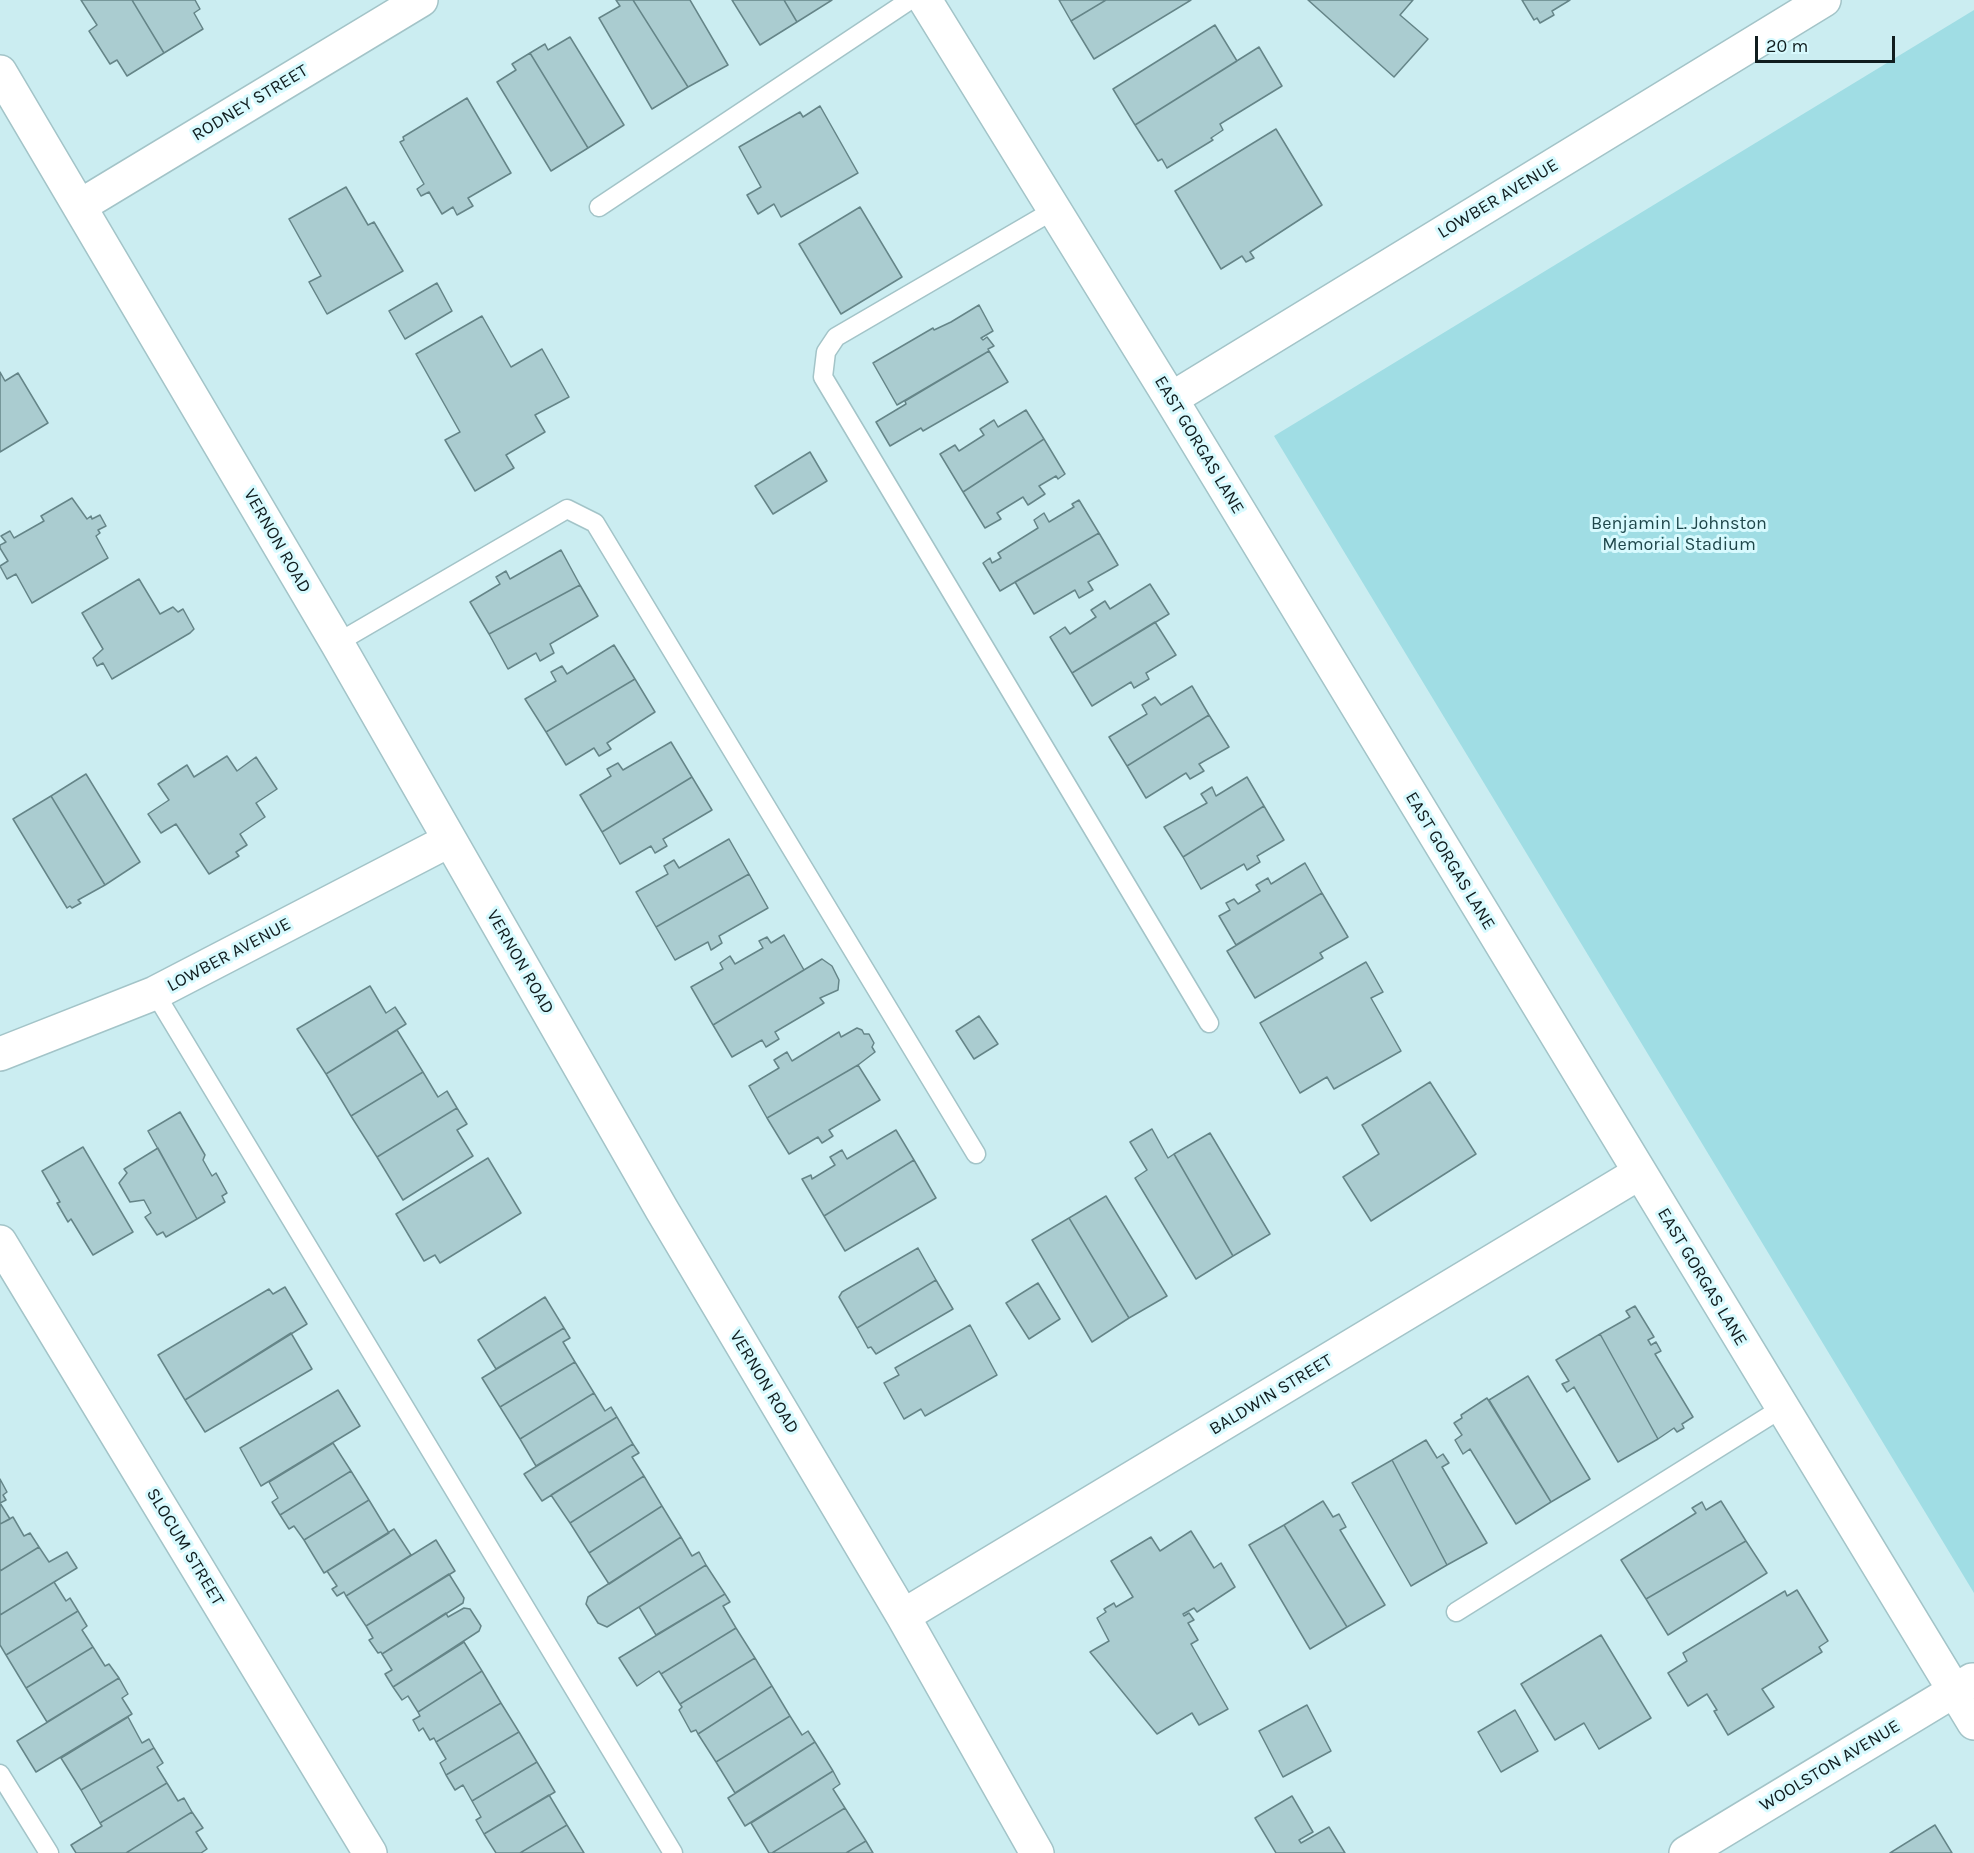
<!DOCTYPE html>
<html>
<head>
<meta charset="utf-8">
<style>
	body { margin:0 }
	#map { position:relative; width:1974px; height:1853px; overflow:hidden; background:#cbedf1; font-family:Karla,sans-serif }
	canvas { display:block }
	.scale { position:absolute; left:1755px; top:36px; width:140px; height:27px; box-sizing:border-box; border:3px solid #101d1f; border-top:0; padding-left:8px; font-size:18px; line-height:21px; white-space:nowrap; color:#101d1f; -webkit-text-stroke:4px #d8fafe; paint-order:stroke }
</style>
</head>
<body>
<div id="map">
<canvas width="1974" height="1853"></canvas>
<div class="scale">20 m</div>
</div>
<script>
const ctx = document.querySelector('canvas').getContext('2d');
ctx.lineJoin = 'round';
function fillPath(path, color) { ctx.fillStyle = color; ctx.fill(path, 'evenodd'); }
const toPath = rows => new Path2D(rows.map(r => 'M' + r).join(''));
function stroke(path, color, width, dash) { ctx.strokeStyle = color; ctx.lineWidth = width; ctx.lineCap = dash ? 'butt' : 'round'; ctx.setLineDash(dash || []); ctx.stroke(path); }
function label(font, color, halo, rows, align = 'center') {
  ctx.font = font + ' Karla,sans-serif'; ctx.lineWidth = 6; ctx.setLineDash([]); ctx.textBaseline = 'middle'; ctx.strokeStyle = halo; ctx.fillStyle = color; for (const [text, x, y, turn = 0] of rows) {
    ctx.save(); ctx.translate(x, y); ctx.rotate((+turn || 0) * Math.PI / 180); ctx.textAlign = isNaN(turn) ? turn : align; if (halo) ctx.strokeText(text, 0, 0); ctx.fillText(text, 0, 0); ctx.restore();
  }
}
fillPath(toPath([
	[1974,10,1974,1593,1274,436]
]), '#a0dde4');
const building = toPath([
	[81,0,132,0,164,53,127,76,117,60,110,64,89,31,97,25,81,0],
	[132,0,195,0,200,9,194,13,203,29,164,53,132,0],
	[616,0,633,0,688,87,652,109,599,18,620,6,616,0],
	[633,0,690,0,728,65,688,87,633,0],
	[732,0,784,0,797,22,760,45,732,0],
	[784,0,832,0,797,22,784,0],
	[1059,0,1106,0,1071,21,1059,0],
	[1106,0,1191,0,1094,59,1071,21,1106,0],
	[1308,0,1413,0,1400,15,1428,39,1394,77,1308,0],
	[1522,0,1570,0,1552,11,1554,15,1540,23,1537,18,1534,20,1522,0],
	[1215,25,1237,61,1135,125,1113,89,1215,25],
	[570,37,624,125,588,148,530,53,545,44,548,50,570,37],
	[1259,47,1282,86,1220,124,1223,130,1211,138,1213,140,1167,168,1162,159,1158,161,1135,125,1259,47],
	[530,53,588,148,551,171,497,82,516,70,512,64,530,53],
	[467,98,511,173,468,198,473,206,457,215,453,207,442,214,429,192,421,196,417,189,424,184,400,142,404,140,403,137,467,98],
	[820,106,858,173,781,217,774,204,758,214,747,195,761,187,739,147,800,112,803,117,820,106],
	[1276,129,1322,205,1250,252,1254,258,1246,262,1242,256,1221,269,1175,191,1276,129],
	[346,187,368,225,374,222,403,271,327,314,309,282,321,276,289,219,346,187],
	[860,207,902,277,841,314,799,244,860,207],
	[437,283,452,311,405,339,389,311,437,283],
	[979,305,993,331,981,338,983,340,987,337,994,346,988,349,989,351,897,405,873,363,933,328,934,330,951,322,979,305],
	[482,316,511,367,542,349,569,397,535,415,545,432,506,455,514,468,475,491,445,440,460,432,416,354,482,316],
	[989,351,1008,382,923,431,921,428,890,446,876,422,906,404,905,401,989,351],
	[0,372,5,381,18,373,48,423,0,452,0,372],
	[1026,410,1044,439,963,492,940,454,955,445,959,451,984,435,980,429,994,420,998,427,1026,410],
	[1044,439,1065,474,1058,479,1056,476,1039,486,1045,494,1028,505,1023,497,997,513,1001,519,985,528,963,492,1044,439],
	[810,452,827,481,773,514,755,486,810,452],
	[72,498,87,519,91,516,92,519,100,515,106,526,98,530,100,533,96,536,108,558,32,603,16,574,7,579,0,566,8,561,0,548,0,545,6,542,1,536,10,531,14,538,44,521,41,516,72,498],
	[1079,500,1099,533,1000,591,983,563,990,558,992,563,1001,558,998,553,1038,528,1034,520,1044,513,1049,522,1074,507,1072,504,1079,500],
	[1099,533,1118,565,1088,582,1093,590,1079,598,1075,590,1034,614,1015,582,1099,533],
	[561,550,580,585,489,634,470,602,500,584,496,577,506,571,510,579,561,550],
	[139,579,160,614,173,607,178,612,183,609,194,629,190,633,112,679,103,663,97,666,93,658,103,649,82,613,139,579],
	[1150,584,1169,614,1072,673,1050,637,1065,627,1070,634,1096,617,1091,610,1105,601,1110,609,1150,584],
	[580,585,598,616,550,644,554,653,540,661,536,653,508,669,489,634,580,585],
	[1155,622,1176,655,1146,673,1149,679,1134,688,1131,682,1092,706,1072,673,1155,622],
	[614,645,635,679,546,732,525,699,556,681,551,672,562,666,567,674,614,645],
	[635,679,655,712,607,743,611,749,599,756,594,748,566,765,546,732,635,679],
	[1192,686,1209,715,1127,766,1109,737,1147,714,1142,705,1155,697,1161,705,1192,686],
	[1209,715,1229,747,1199,764,1204,771,1190,779,1186,773,1146,798,1127,766,1209,715],
	[671,742,692,777,602,832,580,795,611,776,607,769,618,763,623,770,671,742],
	[227,756,237,771,256,757,277,789,256,803,265,817,240,834,247,845,236,852,239,856,209,874,176,824,161,833,148,814,169,800,158,784,187,765,194,777,227,756],
	[86,774,140,862,105,885,51,796,86,774],
	[692,777,712,810,663,839,667,846,655,853,651,846,620,864,602,832,692,777],
	[1247,777,1264,806,1183,857,1164,827,1207,803,1201,794,1212,787,1216,796,1247,777],
	[51,796,105,885,78,900,81,903,72,908,70,906,67,908,13,819,51,796],
	[1264,806,1284,840,1257,856,1260,862,1247,870,1244,864,1201,889,1183,857,1264,806],
	[729,839,749,874,656,927,636,892,668,874,664,866,674,860,679,868,729,839],
	[1305,863,1322,893,1236,945,1219,916,1230,910,1226,903,1234,899,1238,904,1260,891,1256,885,1268,878,1271,884,1305,863],
	[749,874,768,908,719,936,722,943,711,950,708,942,675,960,656,927,749,874],
	[1322,893,1348,937,1320,953,1323,958,1255,998,1227,951,1322,893],
	[784,935,804,970,713,1025,691,987,723,969,720,963,730,956,735,964,763,948,759,941,767,937,771,943,784,935],
	[822,959,832,966,839,980,838,990,820,998,824,1003,775,1032,779,1039,766,1047,762,1040,732,1057,713,1025,822,959],
	[1366,962,1383,992,1371,998,1401,1051,1334,1089,1327,1077,1300,1093,1260,1023,1366,962],
	[370,986,386,1013,395,1007,406,1024,326,1074,297,1029,370,986],
	[979,1016,998,1044,974,1059,956,1031,979,1016],
	[857,1028,862,1030,864,1034,869,1034,874,1043,872,1047,875,1052,858,1065,767,1118,749,1086,779,1068,774,1060,787,1052,792,1061,839,1032,841,1037,857,1028],
	[397,1030,423,1072,351,1116,326,1074,397,1030],
	[858,1065,880,1100,829,1130,833,1136,822,1143,818,1137,789,1154,767,1118,858,1065],
	[423,1072,438,1097,447,1091,457,1108,377,1157,351,1116,423,1072],
	[1430,1082,1476,1154,1371,1221,1343,1177,1379,1154,1362,1125,1430,1082],
	[457,1108,467,1124,457,1130,473,1156,403,1200,377,1157,457,1108],
	[180,1112,205,1155,203,1160,212,1176,216,1173,227,1193,222,1196,225,1202,197,1219,148,1131,180,1112],
	[1152,1129,1168,1158,1174,1154,1233,1256,1196,1279,1135,1178,1147,1170,1130,1142,1152,1129],
	[896,1130,914,1160,824,1216,802,1179,811,1175,812,1179,835,1165,830,1157,842,1150,847,1159,896,1130],
	[1210,1133,1270,1234,1233,1256,1174,1154,1210,1133],
	[83,1147,133,1232,93,1255,71,1219,68,1222,57,1203,60,1202,42,1171,83,1147],
	[158,1148,197,1219,166,1237,163,1232,157,1235,145,1217,151,1213,144,1200,130,1202,119,1183,127,1173,124,1169,158,1148],
	[488,1158,521,1213,440,1263,435,1255,424,1261,396,1214,488,1158],
	[914,1160,936,1198,845,1251,824,1216,914,1160],
	[1106,1196,1167,1296,1129,1318,1069,1218,1106,1196],
	[1069,1218,1129,1318,1092,1342,1032,1240,1069,1218],
	[918,1248,936,1280,857,1328,839,1297,842,1292,918,1248],
	[936,1280,953,1309,876,1354,871,1347,868,1348,857,1328,936,1280],
	[1038,1283,1060,1319,1029,1339,1006,1303,1038,1283],
	[285,1287,307,1324,185,1400,158,1355,269,1289,273,1294,285,1287],
	[545,1297,564,1328,496,1369,478,1340,545,1297],
	[1635,1306,1654,1337,1648,1340,1651,1345,1656,1342,1661,1351,1655,1354,1693,1417,1682,1424,1684,1428,1677,1432,1674,1428,1658,1439,1600,1334,1630,1317,1626,1311,1635,1306],
	[970,1325,997,1375,925,1416,921,1409,904,1419,884,1383,899,1375,895,1368,970,1325],
	[564,1328,570,1338,563,1342,575,1362,500,1407,482,1378,564,1328],
	[291,1333,312,1369,205,1432,185,1400,291,1333],
	[1600,1334,1658,1439,1618,1462,1574,1387,1567,1392,1562,1384,1569,1381,1556,1360,1600,1334],
	[575,1362,594,1393,520,1439,500,1407,575,1362],
	[1528,1376,1590,1479,1551,1502,1489,1400,1528,1376],
	[338,1390,360,1426,261,1486,240,1448,338,1390],
	[594,1393,605,1411,611,1407,617,1417,536,1466,520,1439,594,1393],
	[1487,1398,1551,1502,1516,1524,1470,1449,1463,1454,1455,1440,1462,1435,1454,1423,1462,1418,1461,1415,1487,1398],
	[617,1417,633,1444,542,1501,524,1474,617,1417],
	[1426,1440,1437,1458,1443,1454,1449,1463,1442,1467,1487,1543,1447,1565,1392,1460,1426,1440],
	[333,1443,351,1471,280,1515,272,1502,278,1498,269,1482,333,1443],
	[633,1444,639,1453,632,1457,644,1476,570,1523,551,1495,633,1444],
	[1392,1460,1447,1565,1411,1586,1352,1483,1392,1460],
	[351,1471,369,1500,304,1540,294,1526,289,1529,280,1515,351,1471],
	[644,1476,662,1506,589,1553,570,1523,644,1476],
	[0,1479,7,1492,3,1495,6,1500,0,1503,10,1519,0,1524,0,1479],
	[369,1500,389,1533,324,1573,304,1540,369,1500],
	[1323,1501,1333,1517,1339,1514,1346,1527,1340,1530,1385,1605,1347,1627,1284,1525,1323,1501],
	[1721,1501,1746,1541,1646,1599,1621,1560,1696,1513,1692,1508,1702,1502,1706,1510,1721,1501],
	[662,1506,681,1537,609,1584,589,1553,662,1506],
	[13,1517,24,1536,30,1533,39,1547,0,1571,0,1524,13,1517],
	[1284,1525,1347,1627,1310,1649,1249,1545,1284,1525],
	[394,1529,411,1555,346,1596,344,1592,337,1596,332,1589,337,1586,327,1571,394,1529],
	[1191,1531,1214,1568,1221,1563,1235,1587,1197,1612,1194,1608,1183,1614,1184,1616,1189,1613,1194,1620,1188,1623,1198,1640,1191,1644,1228,1709,1199,1725,1192,1713,1157,1734,1090,1652,1109,1641,1097,1618,1106,1612,1104,1609,1114,1603,1116,1607,1133,1597,1111,1561,1151,1537,1160,1551,1191,1531],
	[681,1537,692,1556,699,1552,706,1565,607,1627,598,1623,586,1604,588,1597,681,1537],
	[436,1540,455,1571,366,1626,346,1596,436,1540],
	[1746,1541,1767,1573,1668,1635,1646,1599,1746,1541],
	[39,1547,49,1562,67,1552,77,1568,0,1615,0,1571,39,1547],
	[706,1565,725,1594,656,1635,639,1607,706,1565],
	[449,1574,464,1598,463,1603,382,1654,381,1652,378,1653,369,1640,373,1638,366,1626,449,1574],
	[54,1582,66,1601,70,1598,78,1611,6,1655,0,1645,0,1615,54,1582],
	[1797,1590,1828,1641,1819,1647,1822,1652,1762,1689,1774,1707,1728,1735,1714,1711,1717,1710,1707,1694,1688,1706,1668,1673,1687,1661,1683,1653,1785,1591,1787,1596,1797,1590],
	[725,1594,730,1602,723,1606,736,1628,661,1674,659,1671,637,1686,619,1658,725,1594],
	[464,1608,470,1609,481,1626,479,1631,393,1687,385,1674,392,1670,382,1654,446,1613,448,1617,464,1608],
	[78,1611,87,1626,82,1630,93,1647,26,1688,6,1655,78,1611],
	[736,1628,755,1658,680,1704,661,1674,736,1628],
	[1601,1635,1651,1718,1599,1749,1584,1723,1555,1740,1521,1684,1601,1635],
	[464,1642,482,1671,418,1712,408,1696,402,1700,393,1687,464,1642],
	[93,1647,105,1666,109,1664,119,1678,47,1722,26,1688,93,1647],
	[755,1658,772,1686,698,1734,696,1730,691,1732,679,1710,682,1707,680,1704,755,1658],
	[482,1671,501,1703,436,1742,434,1738,430,1740,423,1728,419,1731,413,1720,420,1716,418,1712,482,1671],
	[119,1678,128,1694,122,1698,132,1714,36,1772,17,1741,119,1678],
	[772,1686,790,1716,716,1762,698,1734,772,1686],
	[501,1703,519,1732,446,1775,440,1763,446,1759,436,1742,501,1703],
	[1307,1705,1331,1751,1283,1777,1259,1731,1307,1705],
	[1515,1710,1538,1751,1501,1772,1478,1732,1515,1710],
	[790,1716,802,1735,808,1731,815,1742,735,1793,716,1762,790,1716],
	[128,1717,142,1743,149,1739,154,1748,81,1790,61,1758,128,1717],
	[519,1732,537,1762,472,1801,463,1785,455,1790,446,1775,519,1732],
	[815,1742,833,1771,745,1826,728,1798,815,1742],
	[154,1748,163,1763,157,1767,167,1783,100,1823,81,1790,154,1748],
	[537,1762,555,1792,484,1834,476,1820,481,1817,472,1801,537,1762],
	[833,1771,840,1784,833,1789,845,1808,772,1853,769,1853,751,1823,833,1771],
	[167,1783,178,1801,184,1798,192,1812,126,1853,76,1853,71,1845,102,1826,100,1823,167,1783],
	[549,1795,567,1825,520,1853,496,1853,484,1834,549,1795],
	[1292,1796,1313,1832,1299,1840,1301,1843,1329,1827,1345,1853,1276,1853,1255,1818,1292,1796],
	[845,1808,866,1841,846,1853,772,1853,845,1808],
	[192,1812,203,1828,196,1832,207,1849,201,1853,126,1853,192,1812],
	[567,1825,584,1853,520,1853,567,1825],
	[1935,1825,1952,1853,1890,1853,1935,1825],
	[866,1841,873,1853,846,1853,866,1841]
]);
fillPath(building, '#aaccd0');
stroke(building, '#658588', 1.5);
const service = toPath([
	[599,207,910,0],
	[1054,210,836,337,826,352,823,377,1209,1023],
	[337,643,567,509,595,523,976,1154],
	[155,993,673,1853],
	[1456,1612,1782,1408],
	[0,1774,49,1853]
]);
const minor = toPath([
	[925,0,1171,399,1974,1723],
	[0,72,337,643,662,1210,903,1616,1037,1853],
	[80,206,421,0],
	[1171,399,1824,0],
	[0,1054,155,993,450,840],
	[0,1242,370,1853],
	[903,1616,1639,1173],
	[1686,1853,1972,1680]
]);
stroke(service, '#a3c4c8', 21);
stroke(minor, '#a3c4c8', 36);
stroke(service, '#fff', 18);
stroke(minor, '#fff', 33);
label('18px', '#101d1f', '#d8fafe', [
	["RODNEY STREET",250,103,-31],
	["LOWBER AVENUE",1498,199,-31],
	["EAST GORGAS LANE",1199,445,59],
	["VERNON ROAD",277,541,60],
	["EAST GORGAS LANE",1450,861,59],
	["LOWBER AVENUE",229,955,-28],
	["VERNON ROAD",520,962,60],
	["EAST GORGAS LANE",1702,1277,59],
	["VERNON ROAD",764,1382,59],
	["BALDWIN STREET",1271,1395,-31],
	["SLOCUM STREET",185,1547,59],
	["WOOLSTON AVENUE",1830,1766,-31]
]);
label('18px', '#1f474b', '#d8fafe', [
	["Benjamin L. Johnston",1679,524],
	["Memorial Stadium",1679,545]
]);
</script>
</body>
</html>
